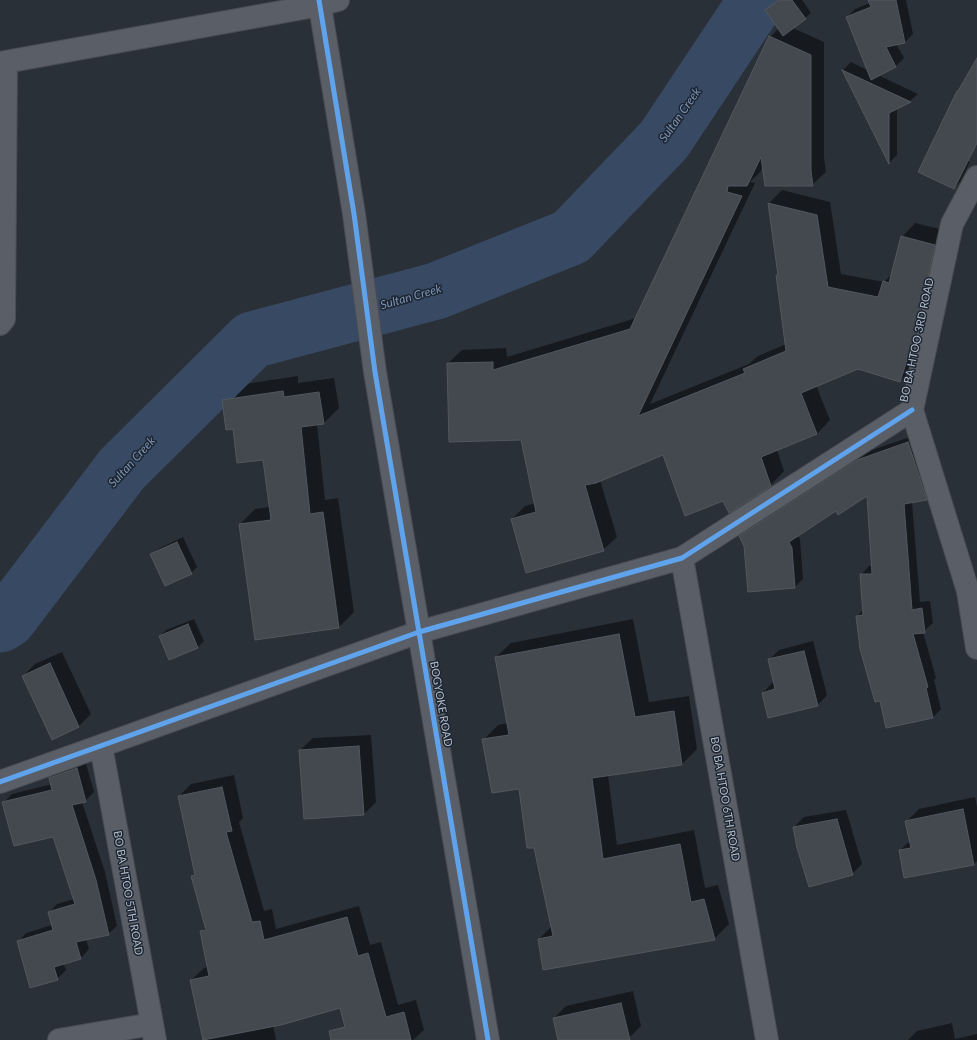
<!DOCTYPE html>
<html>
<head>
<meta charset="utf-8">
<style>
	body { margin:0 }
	canvas { display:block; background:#2a3038 }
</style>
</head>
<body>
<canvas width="977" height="1040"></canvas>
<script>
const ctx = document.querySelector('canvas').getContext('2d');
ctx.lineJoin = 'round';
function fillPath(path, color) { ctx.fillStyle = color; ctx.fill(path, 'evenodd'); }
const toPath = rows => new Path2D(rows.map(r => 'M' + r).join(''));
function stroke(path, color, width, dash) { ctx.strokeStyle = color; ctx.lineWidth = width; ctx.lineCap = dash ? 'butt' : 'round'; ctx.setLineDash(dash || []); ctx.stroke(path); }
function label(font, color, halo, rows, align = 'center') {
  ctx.font = font + ' Lato,sans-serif'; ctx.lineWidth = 3; ctx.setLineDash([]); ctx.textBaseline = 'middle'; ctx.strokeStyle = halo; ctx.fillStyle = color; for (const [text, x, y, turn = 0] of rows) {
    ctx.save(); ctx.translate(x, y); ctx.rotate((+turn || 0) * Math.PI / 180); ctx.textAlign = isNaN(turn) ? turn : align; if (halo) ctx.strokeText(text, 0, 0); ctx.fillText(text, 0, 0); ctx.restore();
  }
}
fillPath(toPath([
	[779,0,802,0,811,13,793,28,824,42,824,157,826,172,812,185,763,166,761,171,750,182,755,183,650,404,749,364,758,356,786,344,777,275,779,273,769,203,782,190,830,202,841,274,884,282,892,274,902,237,915,223,948,231,914,367,900,381,858,367,816,385,830,420,817,434,777,450,784,471,771,485,729,512,724,500,664,454,600,480,617,537,603,550,512,519,525,506,536,503,522,439,448,363,462,350,506,348,507,357,636,318,770,37,779,28,766,10],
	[869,0,906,0,913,34,905,42,896,44,904,58,896,66,878,75,918,94,910,101,897,108,897,155,889,163,843,70,851,62,869,71,847,17,855,9,870,3],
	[977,60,977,138,967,160,970,162,960,182,954,188,958,91],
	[298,376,298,383,334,378,339,408,324,423,317,424,325,500,338,498,354,612,339,627,240,524,255,509,270,507,264,459,234,428,223,400,238,385],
	[916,435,935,491,926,499,912,502,920,602,930,601,933,623,923,632,936,678,934,680,941,709,932,718,881,700,857,616,863,610,861,575,869,566,872,566,868,494,836,509,797,535,800,539,803,579,795,587,749,591,745,546,741,536,749,528,866,452],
	[183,537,197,567,191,573,152,555,158,549],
	[194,619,204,641,198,647,169,659,160,636,166,630],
	[633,619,649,702,689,696,697,749,682,764,608,775,617,845,694,830,705,888,718,885,729,924,714,939,539,939,552,926,535,846,520,787,483,740,498,725,508,723,496,657,511,643],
	[813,641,827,695,818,705,763,693,772,683,775,683,769,660,779,650],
	[62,652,91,714,79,726,52,739,23,676,35,664],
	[371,735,376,802,364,814,300,750,313,738],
	[85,760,94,792,85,801,82,802,105,872,117,926,108,934,86,939,89,949,81,958,63,963,66,970,57,979,18,942,26,933,52,925,49,913,57,904,74,899,53,835,3,803,12,794,52,784,50,778,58,770],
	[234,775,243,818,239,822,264,911,272,909,276,929,359,906,370,945,381,942,398,1005,416,1000,424,1030,413,1040,350,1040,341,1007,273,1025,276,1040,204,1040,191,980,204,968,208,967,202,932,206,927,192,876,195,873,179,796,191,784],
	[975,797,977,807,977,861,974,864,900,850,911,840,907,821,919,809],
	[846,810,862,864,852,874,794,827,804,817],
	[633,991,641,1026,629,1038,619,1040,559,1040,554,1018,566,1006],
	[952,1023,955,1039,977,1034,977,1040,908,1040,917,1031]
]), '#0007');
stroke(toPath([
	[0,624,8,619,122,469,252,340,436,291,571,237,664,140,757,0]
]), '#384963', 57);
const building = toPath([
	[779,0,792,0,806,19,783,36,765,10,779,0],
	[868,0,896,0,905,43,886,47,896,67,871,80,846,17,871,7,868,0],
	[769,36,811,55,811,171,813,186,765,186,761,157,747,186,728,186,727,192,742,196,638,416,745,373,743,369,786,351,776,275,778,275,768,203,817,215,828,287,878,297,883,281,889,283,901,236,935,245,916,332,900,382,858,369,801,393,817,434,761,457,771,486,729,513,723,501,685,516,663,455,596,483,585,485,604,551,526,573,511,519,536,512,521,440,449,442,447,363,493,362,493,370,630,329,769,36],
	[977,58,977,143,954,189,918,172,957,91,958,91,977,58],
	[842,70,911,102,889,113,889,164,842,70],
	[283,391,284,397,319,392,324,424,301,427,310,514,323,512,339,628,255,640,239,524,271,520,263,460,237,463,233,429,226,430,222,400,283,391],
	[908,442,927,500,904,504,912,610,922,608,925,633,913,634,928,687,926,688,933,718,886,728,880,701,875,702,860,649,856,616,863,615,860,574,872,574,867,496,838,515,836,511,789,542,792,548,795,588,748,592,744,546,739,536,857,460,908,442],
	[177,542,192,574,165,586,150,554,177,542],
	[188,624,198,648,169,660,159,636,188,624],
	[619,634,635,717,674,711,682,765,592,778,603,859,680,844,691,902,704,899,715,940,543,970,538,939,553,936,534,848,527,848,519,789,492,793,482,739,509,735,495,657,619,634],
	[804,651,818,706,768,718,762,693,775,689,768,659,804,651],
	[50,663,79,727,52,740,22,676,50,663],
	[359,746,364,815,304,819,299,750,359,746],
	[77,768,86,802,72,805,96,880,109,935,76,942,81,959,54,967,58,980,30,988,17,941,53,930,48,912,75,904,53,837,14,846,2,802,52,790,49,778,77,768],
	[222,787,232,831,226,832,252,922,260,921,264,940,347,917,358,956,368,953,386,1017,404,1012,411,1040,331,1040,329,1031,345,1027,340,1008,281,1025,203,1040,190,980,209,976,200,931,206,930,191,876,195,875,178,796,222,787],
	[963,809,974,865,904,878,899,850,911,848,905,821,963,809],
	[837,819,853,875,809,887,797,848,793,827,837,819],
	[621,1003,630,1040,558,1040,553,1018,621,1003]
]);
fillPath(building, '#444950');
stroke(building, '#52575f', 1);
const street = toPath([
	[319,0,354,214,375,372,488,1040],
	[0,63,320,5,338,0],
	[977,177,952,224,912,410,968,591,977,648],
	[0,324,4,319,6,63],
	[682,558,767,1040],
	[101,746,155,1040],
	[0,782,419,632,682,558,912,410],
	[59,1040,152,1024]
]);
stroke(street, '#484c53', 24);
stroke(street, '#5a5e66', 22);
stroke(toPath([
	[319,0,354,214,375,372,488,1040],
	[0,782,419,632,682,558,912,410]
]), '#60a3ed', 5);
label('11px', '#b4bcc9', '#1d2633', [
	["BO BA HTOO 3RD ROAD",917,340,-78],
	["BOGYOKE ROAD",441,704,80],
	["BO BA HTOO 6TH ROAD",725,799,80],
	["BO BA HTOO 5TH ROAD",128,893,80]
]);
label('italic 12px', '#7c92b1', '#1d2633', [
	["Sultan Creek",680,115,-55],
	["Sultan Creek",411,297,-16],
	["Sultan Creek",132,462,-48]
]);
</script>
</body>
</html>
